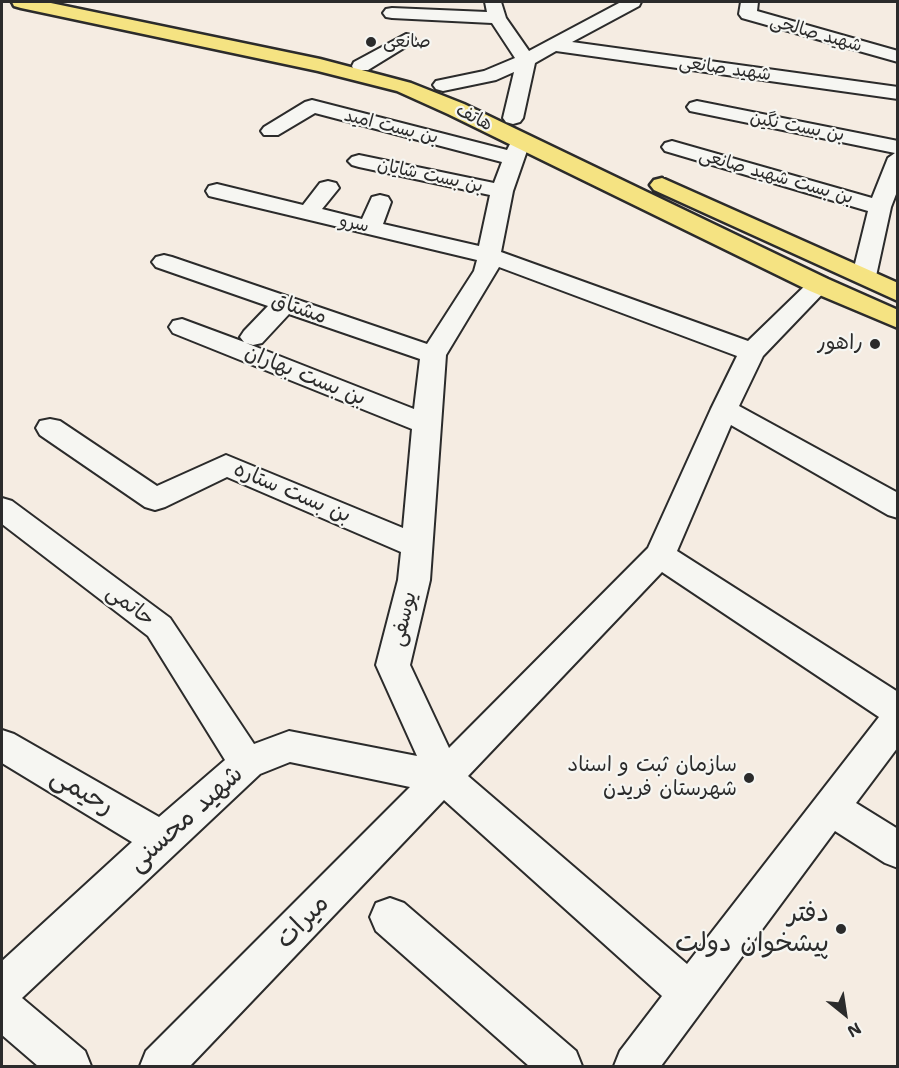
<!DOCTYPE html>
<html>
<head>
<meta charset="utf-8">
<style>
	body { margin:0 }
	#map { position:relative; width:899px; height:1068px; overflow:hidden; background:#f5ece2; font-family:"Shantell Sans",sans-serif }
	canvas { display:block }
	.frame { position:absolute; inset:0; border:3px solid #2b2b2b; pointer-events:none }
	.north { position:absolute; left:815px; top:984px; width:60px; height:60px; -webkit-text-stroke:4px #f6f6f2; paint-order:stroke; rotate:150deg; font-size:16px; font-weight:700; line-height:24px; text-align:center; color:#2b2b2b }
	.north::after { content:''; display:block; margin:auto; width:21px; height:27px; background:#2b2b2b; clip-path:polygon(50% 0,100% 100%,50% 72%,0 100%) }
</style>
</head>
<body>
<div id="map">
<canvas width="899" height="1068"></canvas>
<div class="frame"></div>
<div class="north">N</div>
</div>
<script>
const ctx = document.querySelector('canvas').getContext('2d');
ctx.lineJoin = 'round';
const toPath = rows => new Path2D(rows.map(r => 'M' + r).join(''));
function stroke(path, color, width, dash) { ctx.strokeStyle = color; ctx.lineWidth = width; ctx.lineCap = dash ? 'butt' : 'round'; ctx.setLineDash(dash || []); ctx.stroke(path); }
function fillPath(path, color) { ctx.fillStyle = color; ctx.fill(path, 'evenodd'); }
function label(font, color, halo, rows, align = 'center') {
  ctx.font = font + ' "Shantell Sans","Playpen Sans Arabic",sans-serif'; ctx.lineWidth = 4.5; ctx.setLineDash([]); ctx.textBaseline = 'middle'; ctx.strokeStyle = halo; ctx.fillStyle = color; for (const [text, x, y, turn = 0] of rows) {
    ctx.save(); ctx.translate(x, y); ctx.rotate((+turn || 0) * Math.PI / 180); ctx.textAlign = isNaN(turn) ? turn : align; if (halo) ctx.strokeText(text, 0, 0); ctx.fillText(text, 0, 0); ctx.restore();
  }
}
const minor = toPath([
	[485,2,501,2,506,18,529,51,621,2,641,2,639,6,572,42,898,87,898,99,556,51,535,63,523,118,520,122,513,124,506,122,503,118,514,72,496,80,443,91,436,89,433,85,436,81,484,71,515,58,492,23,392,18,386,17,383,13,386,9,392,8,487,12,485,2],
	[741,2,758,2,757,11,898,51,898,62,742,18,739,14,741,2],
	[406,34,412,35,415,39,412,43,368,70,354,70,352,66,354,62,406,34],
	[312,100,507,150,513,138,520,136,527,138,530,142,513,191,501,252,748,341,811,280,819,278,827,280,831,285,763,356,739,406,898,493,898,518,888,515,731,425,677,551,898,692,898,747,856,803,898,829,898,868,885,863,835,831,661,1066,614,1066,620,1051,662,996,444,800,190,1066,140,1066,146,1051,410,787,290,762,260,774,22,998,85,1051,91,1066,38,1066,2,1035,2,961,132,842,2,763,2,730,14,734,159,817,225,760,148,636,2,524,2,498,12,501,170,618,254,744,289,731,417,756,376,665,398,580,401,552,227,477,165,507,155,510,145,507,40,435,36,428,40,421,50,419,60,421,157,486,226,455,403,528,412,429,173,333,169,327,173,321,182,319,244,342,240,337,244,331,268,306,156,267,152,262,156,257,164,255,172,257,427,344,474,271,477,260,209,196,206,191,209,186,217,184,303,205,320,183,328,181,336,183,339,188,322,209,362,219,372,197,380,195,388,197,391,202,383,224,479,246,490,195,359,167,352,165,348,161,352,157,359,155,494,183,502,162,315,113,278,135,264,135,261,131,264,127,305,102,312,100],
	[499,267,737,356,711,409,648,548,449,748,410,665,430,580,446,355,499,267],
	[289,314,420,359,414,409,246,343,253,345,262,343,289,314],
	[662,572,879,717,687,964,468,776,662,572],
	[697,101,898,141,898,189,891,207,876,276,872,281,864,283,856,281,852,276,868,211,665,151,662,147,665,143,672,141,872,198,888,158,895,153,690,111,687,107,690,103,697,101],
	[390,898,404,903,576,1051,582,1066,529,1066,376,931,370,917,376,903,390,898]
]);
const major = toPath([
	[12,2,46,2,320,59,411,83,464,104,828,279,898,310,898,328,810,291,448,114,397,91,318,71,21,8,14,6,12,2],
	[662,178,898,283,898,301,654,190,650,185,654,180,662,178]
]);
stroke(minor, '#2b2b2b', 4);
stroke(major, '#2b2b2b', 5);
fillPath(minor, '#f6f6f2');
fillPath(major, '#f5e382');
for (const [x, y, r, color] of [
	[371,42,6,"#2b2b2b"],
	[875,344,6,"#2b2b2b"],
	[749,778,6,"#2b2b2b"],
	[841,929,6,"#2b2b2b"]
]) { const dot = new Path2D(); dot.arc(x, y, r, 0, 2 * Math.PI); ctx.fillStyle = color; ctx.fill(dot); stroke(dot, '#f6f6f2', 2); }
label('18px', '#2b2b2b', '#f6f6f2', [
	["شهید صالحی",816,34,16],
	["شهید صانعی",725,69,8],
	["هاتف",474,118,27],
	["بن بست امید",391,127,14],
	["بن بست نگین",797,127,11],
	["بن بست شایان",430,176,12],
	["بن بست شهید صانعی",776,177,16],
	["سرو",354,224,13]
]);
label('18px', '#2b2b2b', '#f6f6f2', [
	["صانعی",383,42]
], 'left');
label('21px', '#2b2b2b', '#f6f6f2', [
	["مشتاق",299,309,19],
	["بن بست بهاران",305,376,22],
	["بن بست ستاره",292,493,23],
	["حاتمی",130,606,37],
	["یوسفی",404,619,-76]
]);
label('21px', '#2b2b2b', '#f6f6f2', [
	["راهور",863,344],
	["سازمان ثبت و اسناد",737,766],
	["شهرستان فریدن",737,790]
], 'right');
label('26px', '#2b2b2b', '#f6f6f2', [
	["رحیمی",82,792,30],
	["شهید محسنی",186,819,-42],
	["میرات",303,922,-46]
]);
label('26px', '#2b2b2b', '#f6f6f2', [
	["دفتر",829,914],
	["پیشخوان دولت",829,944]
], 'right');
</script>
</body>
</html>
